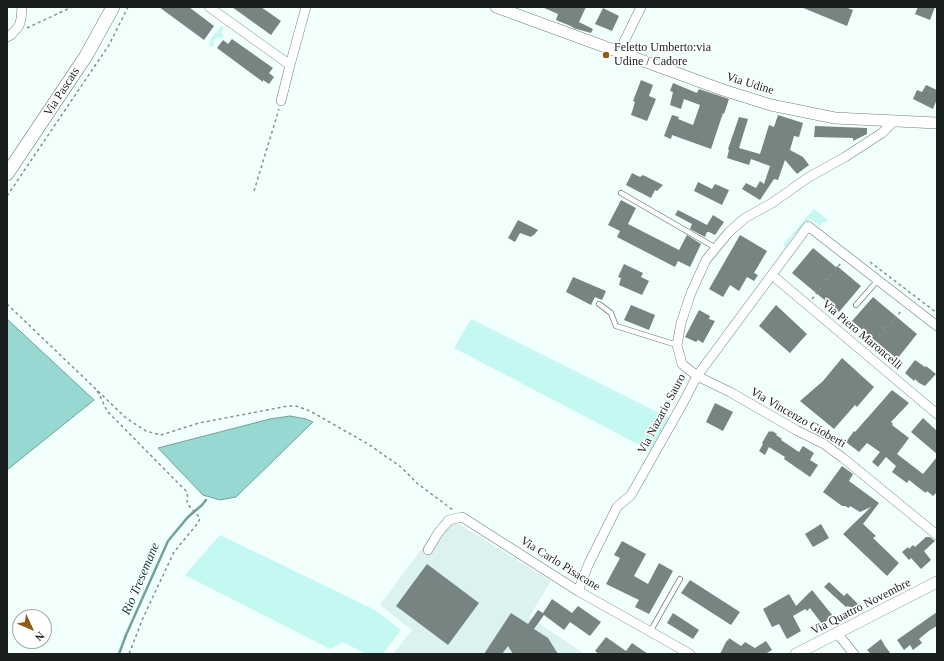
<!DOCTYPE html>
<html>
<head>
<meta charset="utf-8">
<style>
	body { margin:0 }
	#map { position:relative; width:944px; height:661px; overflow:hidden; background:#f1fffd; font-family:"Times New Roman",serif }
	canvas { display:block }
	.frame { position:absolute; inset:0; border:8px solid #191e1e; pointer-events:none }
	.north { position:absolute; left:12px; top:609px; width:40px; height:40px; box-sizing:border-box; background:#fff; border:1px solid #a3a5a5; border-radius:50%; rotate:134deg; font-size:11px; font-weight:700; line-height:16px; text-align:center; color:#191e1e }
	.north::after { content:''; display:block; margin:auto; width:14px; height:18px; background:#935916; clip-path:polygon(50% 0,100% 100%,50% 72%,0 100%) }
</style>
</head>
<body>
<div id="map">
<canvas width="944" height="661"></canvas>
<div class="frame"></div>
<div class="north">N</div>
</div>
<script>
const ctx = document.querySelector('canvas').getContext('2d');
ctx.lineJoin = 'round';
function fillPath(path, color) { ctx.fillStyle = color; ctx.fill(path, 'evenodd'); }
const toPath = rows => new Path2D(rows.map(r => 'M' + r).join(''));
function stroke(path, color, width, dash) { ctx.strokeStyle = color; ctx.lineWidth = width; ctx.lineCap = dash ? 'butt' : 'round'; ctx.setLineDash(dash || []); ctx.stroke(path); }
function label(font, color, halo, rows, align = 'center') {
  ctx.font = font + ' "Times New Roman",serif'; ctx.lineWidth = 3; ctx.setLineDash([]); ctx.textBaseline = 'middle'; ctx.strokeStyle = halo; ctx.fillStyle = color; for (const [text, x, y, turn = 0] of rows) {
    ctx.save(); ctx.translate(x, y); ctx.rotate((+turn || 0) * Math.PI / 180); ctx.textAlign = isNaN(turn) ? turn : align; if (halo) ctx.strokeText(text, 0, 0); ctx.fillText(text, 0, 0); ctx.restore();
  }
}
fillPath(toPath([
	[446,516,551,581,529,617,585,654,393,654,412,630,380,605]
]), '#dbf2ef');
fillPath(toPath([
	[222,26,224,28,221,32,224,36,221,38,217,37,213,42,214,46,212,47,209,44,212,37],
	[814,209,828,220,819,225,810,218,797,235,795,234,785,248,783,245],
	[471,319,675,421,657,454,454,348],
	[220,535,375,610,401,630,383,654,366,654,343,642,330,649,185,575]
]), '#c4f8f2');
const water = toPath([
	[7,319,94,400,7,470,7,319],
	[290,416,306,419,313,422,236,497,220,500,203,495,158,448,270,419,290,416]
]);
fillPath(water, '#97d9d2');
stroke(water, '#71a19c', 1);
stroke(toPath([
	[119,654,126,635,168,541,188,517,202,505,206,500]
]), '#71a19c', 2.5);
fillPath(toPath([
	[159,7,189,7,214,26,204,40],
	[232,7,261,7,281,21,271,35],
	[542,7,586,7,579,22,593,29,591,33,573,28,573,27,556,20,558,14],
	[801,7,845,7,853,10,847,26],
	[918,7,935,7,930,20,915,14],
	[603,8,619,16,612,31,595,24],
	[232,39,273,68,269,73,274,77,269,84,263,80,263,82,217,48,223,40,228,44],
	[641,80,653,85,649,96,656,99,647,121,631,115,635,102,633,101],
	[673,83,697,93,699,89,729,99,724,114,723,113,711,149,672,135,671,139,664,136,672,115,679,117,678,119,693,125,700,105,684,99,681,109,670,105,673,92,670,91],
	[926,85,937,90,937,99,933,109,913,99,917,90,922,92],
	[778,115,803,123,799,137,794,136,790,150,803,157,809,165,797,174,785,160,778,180,774,179,760,200,742,189,746,183,756,188,760,181,764,184,770,166,751,159,749,165,727,158,729,150,728,149,739,117,748,119,739,148,760,154,769,125,774,127],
	[815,126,867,128,867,134,853,141,853,138,814,137],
	[632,173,640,177,643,175,663,185,657,191,655,190,651,198,626,185],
	[698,182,712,189,715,184,729,190,722,205,694,191],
	[621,200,636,208,628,224,679,250,687,235,701,244,690,267,678,261,675,267,617,237,620,231,608,225],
	[678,210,707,225,713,215,724,222,715,235,709,232,707,232,705,237,690,229,692,224,675,215],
	[518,220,538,230,534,235,533,235,531,237,520,233,515,242,508,238],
	[740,235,767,251,754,273,758,275,754,281,747,277,739,291,730,285,723,297,709,289],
	[813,248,836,267,837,266,861,286,839,312,792,273],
	[624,264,643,273,641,277,649,281,642,295,619,285,621,278,618,277],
	[573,277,606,291,602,300,595,297,591,305,566,292],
	[873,297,917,334,897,359,852,321],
	[631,305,655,315,649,330,624,320],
	[776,305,807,334,790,353,759,326],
	[699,310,710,316,709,319,715,321,703,343,698,340,696,342,685,337],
	[842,358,874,387,857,407,855,405,834,429,800,401,823,381],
	[915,360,925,367,926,366,936,374,925,386,919,383,915,379,914,381,905,373],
	[892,390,909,403,891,422,893,424,892,425,909,438,897,454,923,474,937,457,937,492,933,496,927,491,926,493,923,491,909,480,907,483,892,472,896,466,886,457,878,467,872,462,880,452,867,443,859,452,846,442,854,431,855,432],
	[715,403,733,412,723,431,706,422],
	[923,418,937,431,937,454,911,432],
	[769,431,771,432,772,431,777,434,776,435,782,439,781,440,799,452,803,446,814,453,810,460,818,465,810,477,784,459,785,457,769,447,765,455,759,451,763,444,762,443],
	[842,466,853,474,849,481,879,503,863,524,876,536,873,538,899,563,887,576,843,534,871,507,860,512,850,506,849,508,845,506,842,506,823,492],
	[821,524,829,538,813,547,805,534],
	[926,537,930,537,935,541,924,551,931,560,921,569,911,558,909,560,902,552,908,547,909,549,913,545,915,547],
	[622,541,646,554,634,576,648,584,659,563,673,571,649,614,635,607,639,600,606,584,620,558,614,555],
	[427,564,479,603,448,645,396,606],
	[690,580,740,612,731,625,681,593],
	[829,582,844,596,847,593,858,604,852,610,848,606,846,607,824,587],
	[812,590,833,616,822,624,810,608,807,611,805,609,793,616,801,631,787,639,779,624,772,627,763,609,789,594,796,606],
	[552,599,572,613,578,606,601,622,590,636,570,622,564,630,544,615,534,629,548,638,558,654,513,654,508,646,502,654,484,654,511,613,528,624,538,610,543,613],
	[937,612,937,626,930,630,919,639,922,643,913,650,910,645,904,650,897,640],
	[673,613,699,630,693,639,667,623],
	[606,637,626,651,632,643,648,654,599,654,595,651],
	[729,638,741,646,745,642,755,648,766,641,772,650,765,654,720,654,727,640,728,641],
	[881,639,885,646,891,654,871,654,867,650]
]), '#778482');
const service = toPath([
	[621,193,716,248],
	[599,304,611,313,616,326,677,345],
	[856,305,878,280],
	[650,632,680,579]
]);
const minor = toPath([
	[209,7,290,65,306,7],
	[7,37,11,35,19,26,21,19,22,7],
	[619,52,641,7],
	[281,101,290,65],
	[894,121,882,133,845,157,809,177,772,203,745,218,729,232,706,260,691,293,681,323,677,345,682,364,697,376,730,392,796,430,824,444,843,458,937,535],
	[772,275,937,414],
	[428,550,438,533,449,520,462,517,578,591,690,654],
	[578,591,589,563,617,507,631,495,683,403,697,376,808,226,937,326],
	[837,633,854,654]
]);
const tertiary = toPath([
	[496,7,723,90,771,105,835,118,937,123],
	[796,654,937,582]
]);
const secondary = toPath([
	[7,174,86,56,113,7]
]);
stroke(service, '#737f7d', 6);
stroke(minor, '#737f7d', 10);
stroke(tertiary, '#737f7d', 12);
stroke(secondary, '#737f7d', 14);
stroke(toPath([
	[27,28,72,7],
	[254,191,279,109],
	[7,196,109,45,128,7],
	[870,262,937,313],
	[824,278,830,282],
	[812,299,841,263],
	[7,304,126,418,146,431,161,435,199,423,288,406,296,406,310,411,368,444,401,467,418,484,453,510],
	[882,327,888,332],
	[871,346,902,310],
	[97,391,100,396,107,411,186,491,188,497,187,502,190,507,200,518,198,523,174,552,143,618,129,654]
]), '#86908f', 1.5, [3, 3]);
stroke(service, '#fff', 4.5);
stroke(minor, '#fff', 9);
stroke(tertiary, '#fff', 11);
stroke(secondary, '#fff', 13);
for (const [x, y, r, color] of [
	[606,55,4,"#935916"]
]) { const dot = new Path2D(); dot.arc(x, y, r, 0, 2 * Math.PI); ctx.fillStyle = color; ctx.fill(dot); stroke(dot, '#fff', 1.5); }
label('12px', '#191e1e', '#fff', [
	["Feletto Umberto:via",614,48],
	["Udine / Cadore",614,62]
], 'left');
label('12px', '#191e1e', '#fff', [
	["Via Udine",750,84,17],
	["Via Pascats",62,92,-57],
	["Via Piero Maroncelli",862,335,40],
	["Via Nazario Sauro",662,414,-62],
	["Via Vincenzo Gioberti",798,418,30],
	["Via Carlo Pisacane",560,564,32],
	["Via Quattro Novembre",861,607,-27]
]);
label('italic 13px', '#074541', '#fff', [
	["Rio Tresemane",141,579,-67]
]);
</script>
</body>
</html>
